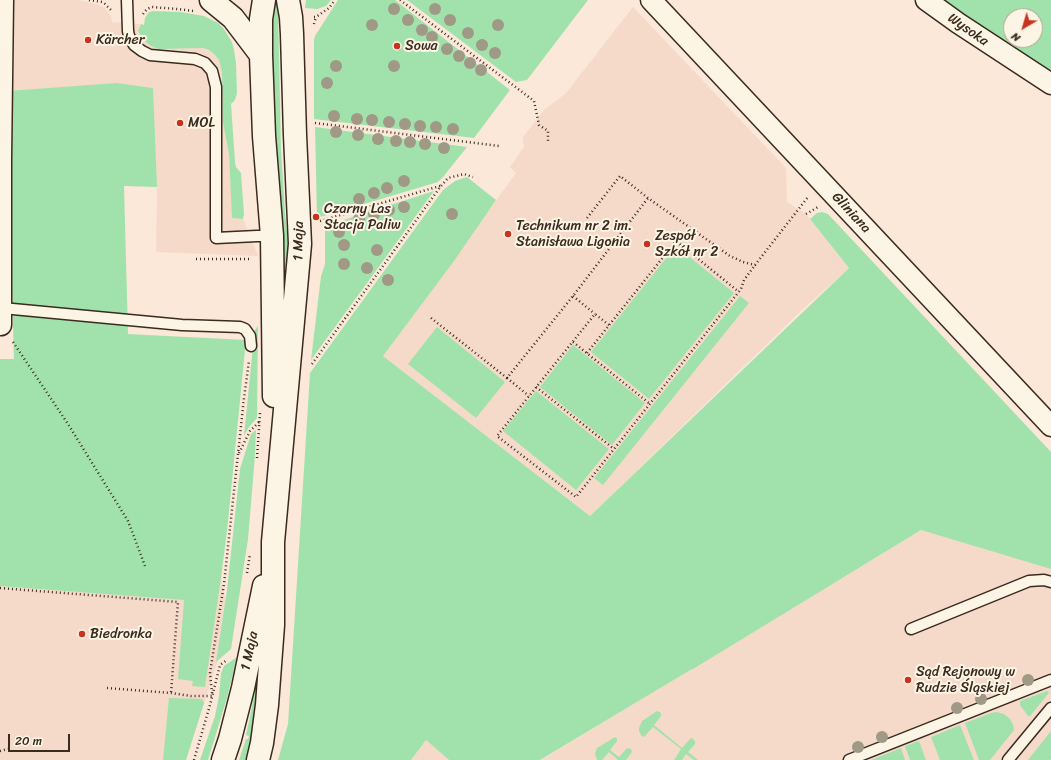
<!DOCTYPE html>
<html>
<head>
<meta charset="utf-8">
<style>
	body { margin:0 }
	#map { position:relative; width:1051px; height:760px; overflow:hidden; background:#fbe8d8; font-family:Sriracha,sans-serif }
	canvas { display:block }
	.north { position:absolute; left:1003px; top:8px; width:40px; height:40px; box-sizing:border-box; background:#fcf5e5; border:1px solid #afa495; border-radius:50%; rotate:218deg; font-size:11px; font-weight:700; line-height:16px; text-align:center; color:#3b2a1e }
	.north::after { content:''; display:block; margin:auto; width:14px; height:18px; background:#c8321e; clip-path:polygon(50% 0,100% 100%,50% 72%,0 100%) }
	.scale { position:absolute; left:8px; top:734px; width:62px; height:18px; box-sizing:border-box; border:2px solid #3b2a1e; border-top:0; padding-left:5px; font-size:12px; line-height:14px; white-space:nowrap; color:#3b2a1e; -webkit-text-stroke:3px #fcf5e5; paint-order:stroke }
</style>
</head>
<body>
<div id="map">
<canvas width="1051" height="760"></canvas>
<div class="north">N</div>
<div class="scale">20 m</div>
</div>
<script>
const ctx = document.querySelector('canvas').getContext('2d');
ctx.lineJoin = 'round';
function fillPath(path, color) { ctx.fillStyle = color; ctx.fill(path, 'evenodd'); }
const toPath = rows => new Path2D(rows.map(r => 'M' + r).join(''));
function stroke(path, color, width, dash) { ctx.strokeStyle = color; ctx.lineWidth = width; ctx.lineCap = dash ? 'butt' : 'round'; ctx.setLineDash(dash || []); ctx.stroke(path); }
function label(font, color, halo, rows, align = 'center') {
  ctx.font = font + ' Sriracha,sans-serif'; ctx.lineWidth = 4; ctx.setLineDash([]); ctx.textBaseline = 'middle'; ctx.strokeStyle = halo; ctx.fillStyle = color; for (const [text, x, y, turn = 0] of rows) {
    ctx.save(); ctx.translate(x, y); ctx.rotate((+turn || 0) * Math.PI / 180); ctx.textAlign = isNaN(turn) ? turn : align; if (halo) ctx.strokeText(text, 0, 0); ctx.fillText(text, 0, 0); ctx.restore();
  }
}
fillPath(toPath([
	[9,0,77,0,97,4,105,8,107,11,111,16,112,22,141,24,138,31,143,40,203,48,209,50,215,55,219,60,222,73,223,123,229,154,233,218,243,219,258,256,156,252,157,187,8,91],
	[633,7,786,168,787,202,806,214,849,268,802,310,590,516,383,356,516,173,510,167,524,147,523,137,544,110,566,93],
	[921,530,1051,568,1051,751,1043,760,541,760],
	[0,560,221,578,228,611,217,663,186,760,0,760],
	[426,740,449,760,411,760]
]), '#f5daca');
fillPath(toPath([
	[271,0,276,0,278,10,281,149,285,213,289,250,287,283,284,284,284,282,277,181,273,77],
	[306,0,331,0,326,6,317,9,305,8],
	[338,0,395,0,510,90,474,138,314,119,314,40,315,36],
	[407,0,588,0,527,80,516,82],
	[942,0,1051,0,1051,73],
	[1011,16,1035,16,1035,40,1011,40],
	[153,11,180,12,204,16,218,23,224,29,232,42,234,50,236,63,237,93,235,100,231,104,235,162,236,167,241,173,244,214,243,219,232,218,229,154,223,123,222,73,219,60,215,55,209,50,203,48,158,49,151,46,143,40,138,31,141,24,144,25,145,18,149,12],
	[116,83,153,88,157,187,124,186,128,334,246,340,227,531,221,578,205,687,192,686,193,681,178,679,184,600,0,586,0,359,14,359,8,148,8,91],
	[315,127,467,147,443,177,438,182,317,218],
	[467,177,496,200,454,261,383,356,590,516,849,268,810,219,817,213,822,212,828,214,1051,452,1051,569,921,530,693,669,692,669,540,760,449,760,426,740,411,760,278,760,288,724,310,373,443,190,455,181],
	[434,191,311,360,321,276,325,264,325,226],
	[676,246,734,293,649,399,591,352],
	[740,296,749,303,603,485,594,478],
	[258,326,257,418,249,427,244,436,253,346,253,333],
	[437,327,505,382,476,418,408,364],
	[573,345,645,403,612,445,540,387],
	[536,391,609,449,576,490,503,431],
	[256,430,255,455,248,539,231,649,216,662,227,590,240,469,251,434],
	[237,657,227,698,208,760,200,760,215,716,219,696,221,673,224,666],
	[256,664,260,664,259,684,257,684,256,687,259,687,249,760,239,760,246,739,248,739,249,736,246,735,252,707],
	[1047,691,1049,692,1048,694,1030,716,1028,716,1020,705,1020,701],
	[169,698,202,699,204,703,186,760,163,760],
	[657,711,661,713,661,716,654,725,682,748,690,739,692,738,694,740,695,742,695,744,688,752,698,760,694,760,686,754,682,760,674,760,681,749,653,727,645,736,643,737,641,735,639,731,639,728,642,721],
	[997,712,1004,714,1009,718,1013,724,1014,730,990,760,979,760,965,723,991,713],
	[960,725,974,760,940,760,931,737],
	[1051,731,1051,759,1050,760,1028,760],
	[615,737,617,738,617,741,610,750,619,757,627,748,631,749,632,752,626,760,617,760,617,759,609,752,602,760,597,760,595,754,597,748],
	[919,741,926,760,910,760,905,746],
	[901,748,905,760,871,760]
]), '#a1e2ac');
const service = toPath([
	[127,0,128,31,129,36,134,45,142,51,150,55,195,59,205,63,212,71,216,87,216,238,257,236,272,236],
	[2,308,182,325,240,327,245,329,250,336,251,346],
	[911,629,1029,581,1044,580,1051,582],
	[849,760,1051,680],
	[1008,760,1051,708]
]);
const minor = toPath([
	[651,0,1051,426],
	[926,0,958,23,1051,84],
	[1,325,1,159,3,0]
]);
const tertiary = toPath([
	[211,0,233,18,261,55],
	[264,0,261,19,261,55,264,136,272,236,274,396],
	[223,760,230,739,243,688,264,586],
	[258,760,262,743,267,705,273,625,273,542,300,244,295,135,292,34,291,17,288,0]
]);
stroke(service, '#3b2a1e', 13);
stroke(minor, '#3b2a1e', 23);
stroke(tertiary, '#3b2a1e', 25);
stroke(toPath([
	[89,0,102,2,105,4,111,10],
	[400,0,534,101,539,125,548,131,548,142],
	[143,14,147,9,152,7,177,9,194,11],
	[314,17,316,17,329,8,335,0],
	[314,24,316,17],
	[315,123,499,146],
	[806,214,818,207],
	[587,218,620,176,648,198,730,256,743,262,755,265,808,197],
	[320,221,440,186],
	[196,259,251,259],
	[573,296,595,314],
	[431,318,507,378,573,296,648,198],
	[609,325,595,314,497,436,576,497,741,289,744,280,755,265],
	[13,342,68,424,128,521,145,566],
	[573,342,650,404],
	[587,353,676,241,739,292],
	[312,364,441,186,448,178,464,174,473,177],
	[507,378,529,396],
	[536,387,614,449],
	[239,453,250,431,259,422],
	[257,458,260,413],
	[247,573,250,554],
	[0,588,178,602,171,693],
	[107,688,171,693,191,696,212,696],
	[212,693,210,673,224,584,244,398,249,361],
	[0,751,8,749],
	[194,760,210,705,220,665,227,660]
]), '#3b2a1e', 2.5, [1, 3]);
stroke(service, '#fcf5e5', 10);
stroke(minor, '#fcf5e5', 20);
stroke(tertiary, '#fcf5e5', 22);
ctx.fillStyle = '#9f9986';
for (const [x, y] of [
	[394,9],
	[435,9],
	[408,20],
	[450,20],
	[372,25],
	[498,25],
	[422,30],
	[468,33],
	[432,37],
	[482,45],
	[447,49],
	[495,53],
	[459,56],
	[470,63],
	[336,66],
	[394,66],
	[481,70],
	[327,83],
	[334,116],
	[357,119],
	[372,120],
	[389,122],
	[405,124],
	[420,126],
	[436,127],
	[453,129],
	[336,132],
	[358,135],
	[378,139],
	[396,141],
	[410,142],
	[425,144],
	[444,148],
	[404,181],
	[387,188],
	[374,193],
	[359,199],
	[404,207],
	[389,210],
	[374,214],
	[452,214],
	[359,219],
	[339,232],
	[344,245],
	[377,250],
	[344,264],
	[367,268],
	[388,280],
	[1028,680],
	[1004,689],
	[981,699],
	[957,708],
	[882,737],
	[858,747]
]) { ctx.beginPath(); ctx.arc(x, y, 6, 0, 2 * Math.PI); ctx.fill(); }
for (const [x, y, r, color] of [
	[88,40,4,"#c8321e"],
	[397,46,4,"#c8321e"],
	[180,123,4,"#c8321e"],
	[316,217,4,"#c8321e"],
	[508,234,4,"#c8321e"],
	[647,244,4,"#c8321e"],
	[82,634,4,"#c8321e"],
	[908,680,4,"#c8321e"]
]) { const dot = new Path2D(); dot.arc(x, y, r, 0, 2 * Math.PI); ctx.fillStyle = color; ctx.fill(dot); stroke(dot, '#fcf5e5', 1.5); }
label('14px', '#3b2a1e', '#fcf5e5', [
	["Wysoka",968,30,35],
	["Gliniana",851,213,47],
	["1 Maja",299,241,-89],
	["1 Maja",250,651,-78]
]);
label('14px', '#3b2a1e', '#fcf5e5', [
	["Kärcher",96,40],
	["Sowa",405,46],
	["MOL",188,123],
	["Czarny Las",324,209],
	["Stacja Paliw",324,225],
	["Technikum nr 2 im.",516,226],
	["Stanisława Ligonia",516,242],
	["Zespół",655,236],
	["Szkół nr 2",655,252],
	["Biedronka",90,634],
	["Sąd Rejonowy w",916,672],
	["Rudzie Śląskiej",916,688]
], 'left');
</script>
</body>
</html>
